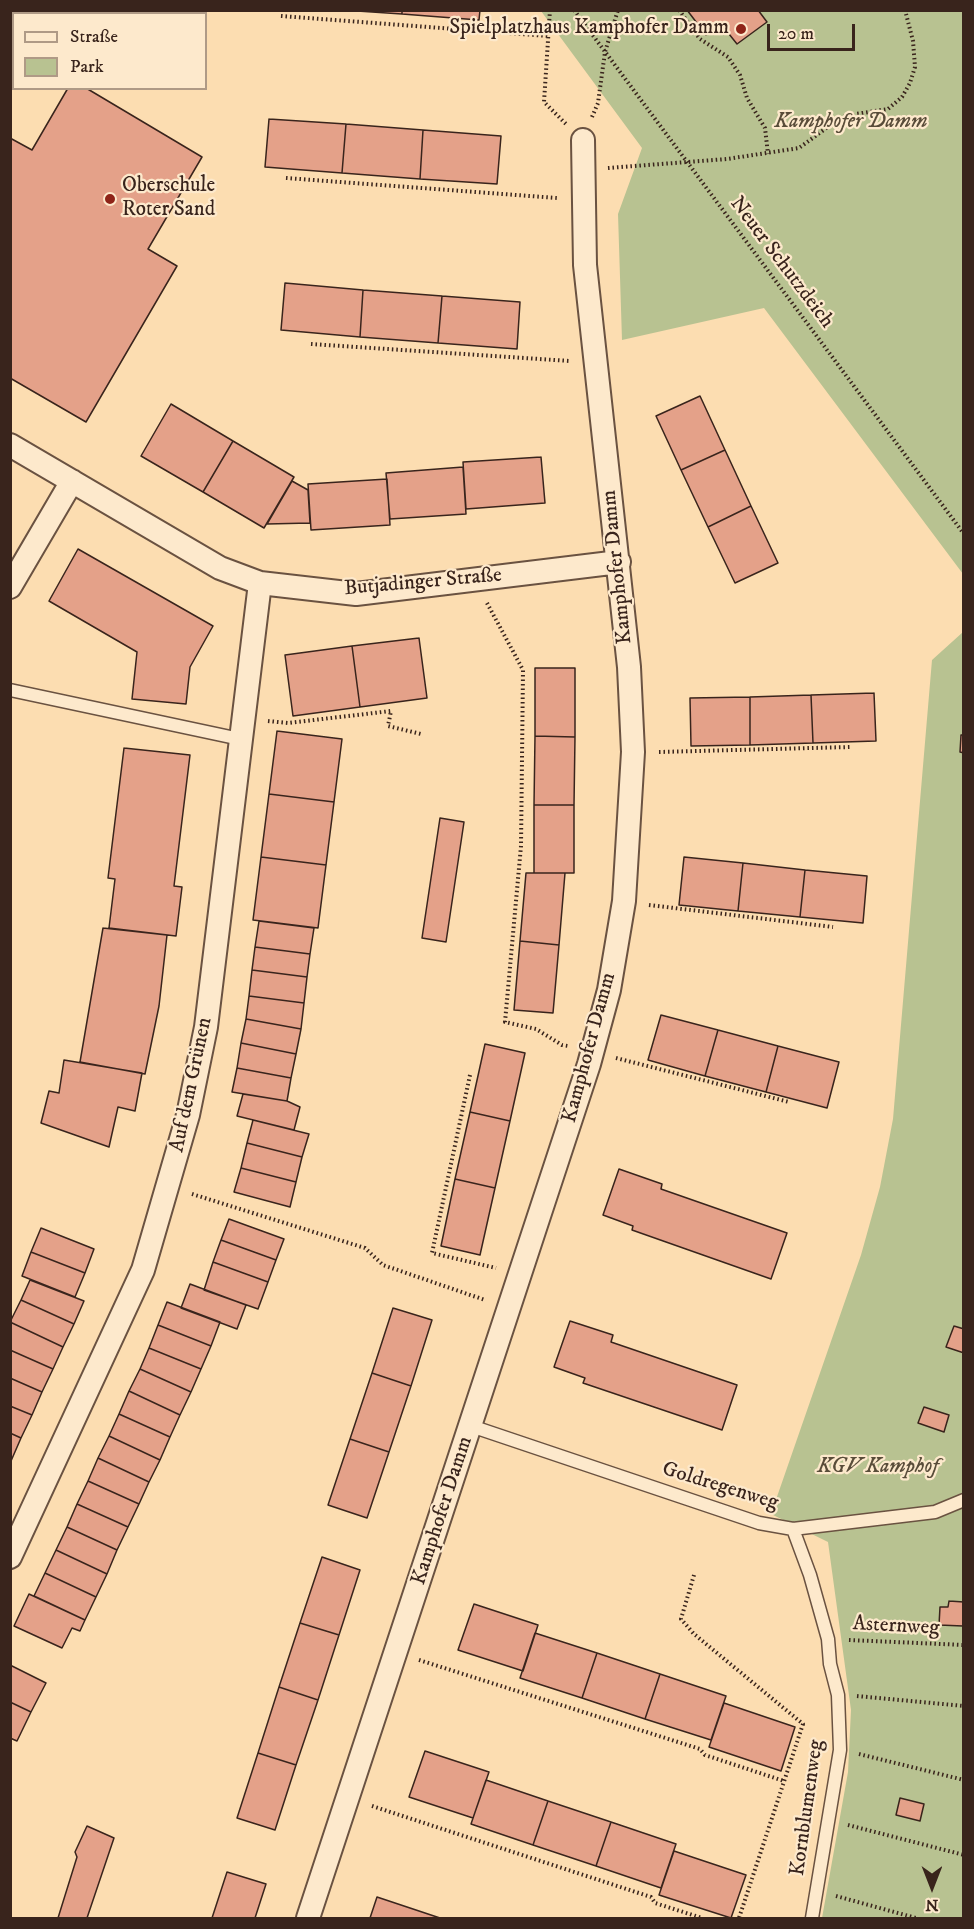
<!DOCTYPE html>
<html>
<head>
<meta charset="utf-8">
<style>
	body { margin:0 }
	#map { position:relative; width:974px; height:1929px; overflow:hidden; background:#fcddb1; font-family:"IM FELL DW Pica",serif }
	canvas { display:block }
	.frame { position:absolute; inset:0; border:12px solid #39241c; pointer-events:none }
	.legend { position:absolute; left:12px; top:12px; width:195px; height:78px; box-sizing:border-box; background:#fde9cc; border:2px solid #af9a86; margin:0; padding:8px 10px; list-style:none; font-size:18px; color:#39241c }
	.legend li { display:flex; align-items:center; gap:12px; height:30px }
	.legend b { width:30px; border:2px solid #af9a86 }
	.north { position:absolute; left:902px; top:1857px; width:60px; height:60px; -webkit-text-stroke:4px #fde9cc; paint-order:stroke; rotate:180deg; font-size:16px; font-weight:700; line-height:24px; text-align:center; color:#39241c }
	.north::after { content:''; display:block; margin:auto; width:21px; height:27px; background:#39241c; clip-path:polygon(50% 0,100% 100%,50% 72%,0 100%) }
	.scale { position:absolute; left:767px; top:24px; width:88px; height:27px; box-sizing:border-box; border:3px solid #39241c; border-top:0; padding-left:8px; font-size:18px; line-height:21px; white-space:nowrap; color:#39241c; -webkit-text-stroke:4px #fde9cc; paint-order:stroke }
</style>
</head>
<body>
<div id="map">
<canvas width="974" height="1929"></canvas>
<div class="frame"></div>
<ul class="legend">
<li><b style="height:8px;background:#fde9cc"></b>Straße</li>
<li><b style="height:16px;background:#b8c291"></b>Park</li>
</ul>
<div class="north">N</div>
<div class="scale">20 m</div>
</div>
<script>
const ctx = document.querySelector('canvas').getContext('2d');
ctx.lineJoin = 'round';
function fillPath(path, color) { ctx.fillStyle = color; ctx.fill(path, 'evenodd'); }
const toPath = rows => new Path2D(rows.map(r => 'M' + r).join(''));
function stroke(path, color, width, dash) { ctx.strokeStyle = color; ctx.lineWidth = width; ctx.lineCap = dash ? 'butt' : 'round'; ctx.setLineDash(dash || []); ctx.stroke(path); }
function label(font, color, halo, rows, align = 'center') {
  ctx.font = font + ' "IM FELL DW Pica",serif'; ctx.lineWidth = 4.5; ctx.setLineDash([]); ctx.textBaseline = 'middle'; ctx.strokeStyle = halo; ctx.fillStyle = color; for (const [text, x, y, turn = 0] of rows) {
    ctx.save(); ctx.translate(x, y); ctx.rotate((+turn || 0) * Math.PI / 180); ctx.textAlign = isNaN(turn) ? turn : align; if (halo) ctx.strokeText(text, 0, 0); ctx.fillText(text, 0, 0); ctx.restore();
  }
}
fillPath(toPath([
	[541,11,963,11,963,574,764,308,622,340,618,214,642,148],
	[963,632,963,1918,822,1918,848,1772,851,1710,828,1542,771,1514,861,1255,880,1187,893,1119,932,660]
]), '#b8c291');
const building = toPath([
	[40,10,86,10,84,14,38,14,40,10],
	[342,10,402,10,402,14,342,10],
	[402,10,480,10,479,20,402,14,402,10],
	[687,10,758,10,767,22,737,44,721,24,706,35,687,10],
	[68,88,86,88,202,157,148,249,177,266,86,422,10,378,10,138,32,150,68,88],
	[269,119,346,124,342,173,265,167,269,119],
	[346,124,423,130,420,179,342,173,346,124],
	[423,130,501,136,497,184,420,179,423,130],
	[285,283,363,290,360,337,281,330,285,283],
	[363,290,442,296,438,343,360,337,363,290],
	[442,296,520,302,517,349,438,343,442,296],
	[700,396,725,450,681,470,656,416,700,396],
	[171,404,233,441,203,492,141,456,171,404],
	[233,441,294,477,264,528,203,492,233,441],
	[725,450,751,506,708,527,681,470,725,450],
	[541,457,545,503,466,509,463,462,541,457],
	[463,467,466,514,390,519,386,473,463,467],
	[387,479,390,525,311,530,308,484,387,479],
	[292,481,308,490,310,523,267,524,292,481],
	[751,506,778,563,735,583,708,527,751,506],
	[78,549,213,626,190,667,186,704,132,699,137,652,49,601,78,549],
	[419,638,427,698,360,707,352,646,419,638],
	[352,646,360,707,293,716,285,655,352,646],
	[535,668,575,668,575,737,535,736,535,668],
	[874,693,876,741,813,743,811,695,874,693],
	[811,695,813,743,750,745,750,697,811,695],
	[750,697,750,745,691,746,690,698,750,697],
	[277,731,342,739,334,802,269,794,277,731],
	[961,735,964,735,964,753,960,752,961,735],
	[535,736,575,737,574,805,534,805,535,736],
	[124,748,190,755,174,886,182,887,176,936,109,928,115,879,108,878,124,748],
	[269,794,334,802,326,865,261,857,269,794],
	[534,805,574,805,574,873,534,873,534,805],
	[440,818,464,822,446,942,422,938,440,818],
	[261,857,326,865,318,928,253,920,261,857],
	[684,857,743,863,738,911,679,905,684,857],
	[743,863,805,870,800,917,738,911,743,863],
	[805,870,867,876,863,923,800,917,805,870],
	[526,873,565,873,559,945,520,941,526,873],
	[259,921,314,928,310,954,255,947,259,921],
	[103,928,167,935,159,1006,145,1074,80,1062,103,928],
	[520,941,559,945,553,1013,514,1010,520,941],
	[255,947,310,954,307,977,252,970,255,947],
	[252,970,307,977,304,1003,249,996,252,970],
	[249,996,304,1003,301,1029,246,1019,249,996],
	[661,1015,718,1030,705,1076,648,1060,661,1015],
	[246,1019,301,1029,296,1054,241,1043,246,1019],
	[718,1030,778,1046,766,1092,705,1076,718,1030],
	[241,1043,296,1054,291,1078,237,1068,241,1043],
	[485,1044,525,1053,510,1121,470,1112,485,1044],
	[778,1046,839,1062,827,1108,766,1092,778,1046],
	[64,1060,142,1073,135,1111,118,1107,109,1147,41,1123,49,1091,59,1093,64,1060],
	[237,1068,291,1078,287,1101,232,1092,237,1068],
	[243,1094,287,1101,300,1107,294,1130,237,1116,243,1094],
	[470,1112,510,1121,495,1188,455,1179,470,1112],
	[253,1120,309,1134,302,1157,247,1143,253,1120],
	[247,1143,302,1157,296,1182,241,1168,247,1143],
	[241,1168,296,1182,290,1207,234,1192,241,1168],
	[619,1169,662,1184,661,1189,787,1233,771,1279,632,1230,633,1226,603,1215,619,1169],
	[455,1179,495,1188,480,1255,441,1246,455,1179],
	[229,1219,284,1239,276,1260,221,1240,229,1219],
	[41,1228,94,1249,85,1273,31,1252,41,1228],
	[221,1240,276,1260,268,1282,213,1262,221,1240],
	[31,1252,85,1273,75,1297,22,1276,31,1252],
	[213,1262,268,1282,258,1309,204,1290,213,1262],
	[30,1280,84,1301,74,1324,21,1300,30,1280],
	[190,1284,246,1305,237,1329,181,1308,190,1284],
	[21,1300,74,1324,63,1347,10,1322,21,1300],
	[167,1302,220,1322,211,1346,158,1325,167,1302],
	[393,1308,432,1320,411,1386,372,1373,393,1308],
	[570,1321,613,1335,611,1342,737,1385,722,1430,583,1383,585,1378,554,1367,570,1321],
	[10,1322,63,1347,53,1369,10,1350,10,1322],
	[158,1325,211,1346,201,1369,149,1348,158,1325],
	[954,1326,964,1329,964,1353,946,1347,954,1326],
	[149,1348,201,1369,191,1392,140,1369,149,1348],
	[10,1350,53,1369,42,1392,10,1378,10,1350],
	[140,1369,191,1392,180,1415,129,1391,140,1369],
	[372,1373,411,1386,389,1452,350,1439,372,1373],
	[10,1378,42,1392,32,1415,10,1406,10,1378],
	[129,1391,180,1415,170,1437,119,1414,129,1391],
	[10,1406,32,1415,21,1438,10,1433,10,1406],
	[924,1407,949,1415,944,1432,918,1423,924,1407],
	[119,1414,170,1437,160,1460,109,1436,119,1414],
	[10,1433,21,1438,11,1461,10,1461,10,1433],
	[109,1436,160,1460,149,1482,98,1458,109,1436],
	[350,1439,389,1452,367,1518,328,1505,350,1439],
	[98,1458,149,1482,139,1504,88,1481,98,1458],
	[88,1481,139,1504,128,1527,77,1504,88,1481],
	[77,1504,128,1527,117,1550,67,1527,77,1504],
	[67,1527,117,1550,107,1574,56,1550,67,1527],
	[56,1550,107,1574,96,1597,45,1573,56,1550],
	[322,1557,360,1570,339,1635,300,1623,322,1557],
	[45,1573,96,1597,85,1620,34,1596,45,1573],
	[29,1594,85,1620,80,1631,72,1628,62,1648,14,1626,29,1594],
	[949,1601,964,1602,963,1626,939,1625,940,1607,948,1607,949,1601],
	[474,1604,538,1625,523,1671,458,1650,474,1604],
	[300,1623,339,1635,318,1700,279,1687,300,1623],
	[535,1633,597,1653,582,1698,520,1678,535,1633],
	[597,1653,660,1674,645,1719,582,1698,597,1653],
	[10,1665,46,1683,31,1712,10,1702,10,1665],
	[660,1674,726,1696,711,1740,645,1719,660,1674],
	[279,1687,318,1700,296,1765,258,1753,279,1687],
	[10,1702,31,1712,17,1741,10,1738,10,1702],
	[724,1703,795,1727,781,1771,709,1747,724,1703],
	[425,1751,489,1772,473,1818,409,1797,425,1751],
	[258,1753,296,1765,275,1830,237,1818,258,1753],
	[486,1780,548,1801,533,1845,471,1824,486,1780],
	[900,1798,924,1804,920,1821,896,1815,900,1798],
	[548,1801,611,1822,596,1866,533,1845,548,1801],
	[611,1822,676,1844,661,1888,596,1866,611,1822],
	[87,1826,114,1838,87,1918,58,1918,77,1857,75,1852,87,1826],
	[674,1851,746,1875,731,1918,659,1895,674,1851],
	[227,1872,266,1884,255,1918,212,1918,227,1872],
	[377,1897,440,1918,370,1918,377,1897]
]);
fillPath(building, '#e4a189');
stroke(building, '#39241c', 1.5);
const service = toPath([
	[10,690,240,739],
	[471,1426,759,1523,793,1529,935,1512,964,1500],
	[793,1529,810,1575,828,1639,830,1664,838,1695,840,1750,812,1918]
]);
const minor = toPath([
	[10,445,220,568,260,583,356,594,619,562],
	[10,587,72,481],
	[10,1557,143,1270,188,1115,206,1027,260,583],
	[308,1918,589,1064,609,990,624,901,633,752,629,667,585,265,583,140]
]);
stroke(service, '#6a5241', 15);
stroke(minor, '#6a5241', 26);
stroke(toPath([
	[550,10,544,102,566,124],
	[574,10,964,534],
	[679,10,700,39,728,57,740,75,747,98,765,128,768,154],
	[281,16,548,36],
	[592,117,598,103,605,52,618,10],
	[608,168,727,159,799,148,843,116,888,109,902,97,910,83,915,67,913,41,905,10],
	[286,178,557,198],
	[311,344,570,361],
	[487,603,523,670,521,846,505,1022,536,1029,562,1045,568,1046],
	[268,721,288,723,391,711,388,726,421,734],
	[659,752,850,747],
	[649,905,833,927],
	[616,1058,789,1102],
	[470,1075,432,1253,496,1268],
	[192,1194,365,1248,383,1265,485,1300],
	[694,1575,681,1619,694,1634,803,1724,739,1918],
	[849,1640,964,1645],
	[419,1660,700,1749,705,1755,784,1781],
	[857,1696,964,1706],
	[859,1754,964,1780],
	[372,1806,651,1897,655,1903,702,1918],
	[848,1825,964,1855],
	[836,1896,916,1918]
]), '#39241c', 4, [1.5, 3]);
stroke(service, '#fde9cc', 12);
stroke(minor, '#fde9cc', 22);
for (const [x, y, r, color] of [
	[741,29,6,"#8f2418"],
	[110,199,6,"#8f2418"]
]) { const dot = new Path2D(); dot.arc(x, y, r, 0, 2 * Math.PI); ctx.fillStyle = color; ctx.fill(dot); stroke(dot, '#fde9cc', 2); }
label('21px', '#39241c', '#fde9cc', [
	["Spielplatzhaus Kamphofer Damm",729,29],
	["Oberschule",122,187,"left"],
	["Roter Sand",122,211,"left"]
], 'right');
label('italic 21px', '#594c39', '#fde9cc', [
	["Kamphofer Damm",851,123],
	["KGV Kamphof",878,1468]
]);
label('21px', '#39241c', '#fde9cc', [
	["Neuer Schutzdeich",781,263,53],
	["Kamphofer Damm",618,567,-96],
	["Butjadinger Straße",423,583,-5],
	["Kamphofer Damm",590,1048,-75],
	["Auf dem Grünen",192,1085,-78],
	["Goldregenweg",720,1487,17],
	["Kamphofer Damm",443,1511,-72],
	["Asternweg",896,1627,3],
	["Kornblumenweg",808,1808,-82]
]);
</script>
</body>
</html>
